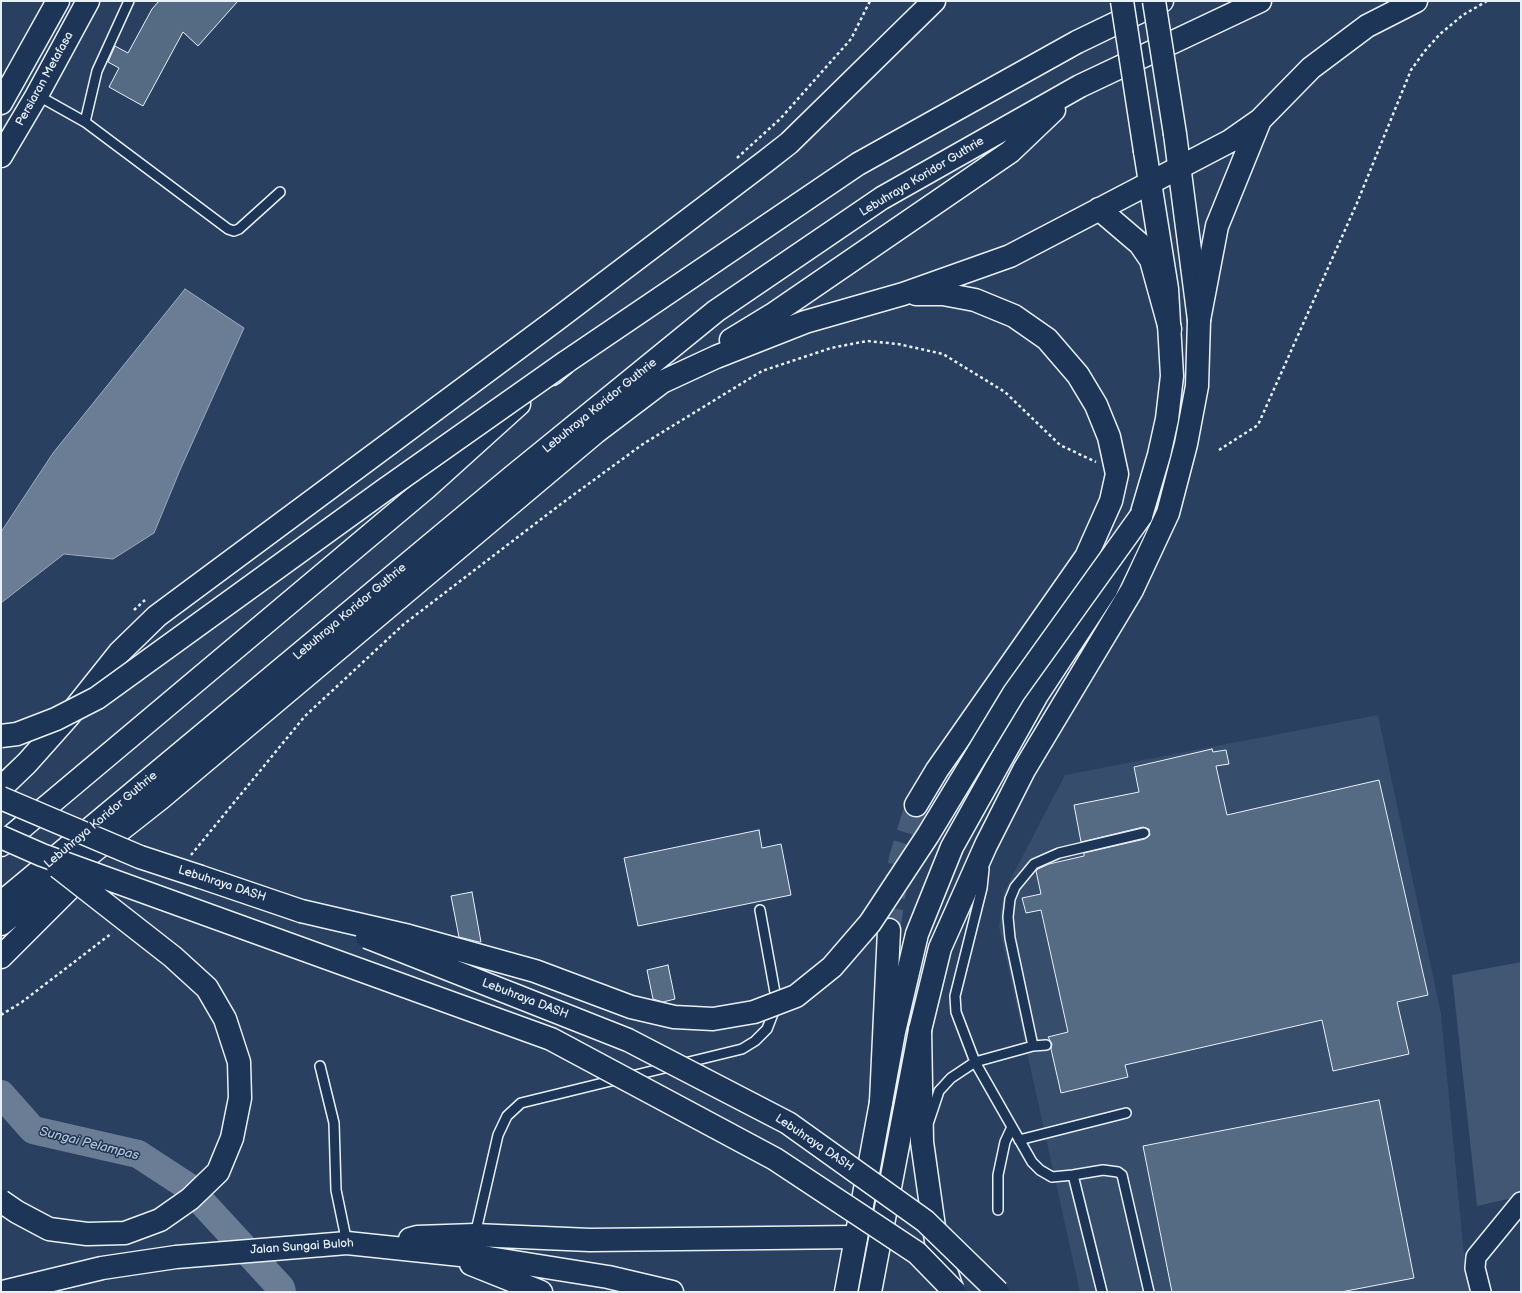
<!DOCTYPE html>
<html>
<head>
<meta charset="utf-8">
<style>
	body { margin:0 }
	#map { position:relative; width:1522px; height:1293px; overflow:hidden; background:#294061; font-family:"Balsamiq Sans",sans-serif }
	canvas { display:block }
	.frame { position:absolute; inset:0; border:2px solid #e8f1f8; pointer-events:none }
</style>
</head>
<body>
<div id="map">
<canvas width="1522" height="1293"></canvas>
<div class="frame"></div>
</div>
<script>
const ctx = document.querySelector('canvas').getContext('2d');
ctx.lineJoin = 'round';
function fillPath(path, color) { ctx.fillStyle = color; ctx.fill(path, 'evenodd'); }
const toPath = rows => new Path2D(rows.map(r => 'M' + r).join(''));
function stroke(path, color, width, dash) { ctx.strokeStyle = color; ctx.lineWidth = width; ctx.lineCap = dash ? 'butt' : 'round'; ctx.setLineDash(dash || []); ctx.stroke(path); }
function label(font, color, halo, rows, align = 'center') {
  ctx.font = font + ' "Balsamiq Sans",sans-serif'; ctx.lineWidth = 3; ctx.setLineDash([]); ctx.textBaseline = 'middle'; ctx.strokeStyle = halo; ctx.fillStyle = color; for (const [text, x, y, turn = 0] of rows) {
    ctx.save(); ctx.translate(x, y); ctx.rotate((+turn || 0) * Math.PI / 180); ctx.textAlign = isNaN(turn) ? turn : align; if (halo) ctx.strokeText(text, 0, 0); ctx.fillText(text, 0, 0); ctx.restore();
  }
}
fillPath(toPath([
	[1378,715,1441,1014,1465,1265,1470,1292,1080,1292,999,926,1004,892,1065,775]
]), '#364d6b');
fillPath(toPath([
	[1521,962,1521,1196,1477,1206,1452,975]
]), '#415774');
const water = toPath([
	[185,289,244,328,180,470,154,533,113,559,64,554,1,603,1,532,53,453,185,289]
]);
fillPath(water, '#6b7c95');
stroke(water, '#9dabbd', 1);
stroke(toPath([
	[1,1094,33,1130,138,1154,187,1186,281,1288,282,1292]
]), '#6b7c95', 28);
const building = toPath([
	[159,1,238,1,198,46,183,32,143,106,109,87,119,68,108,62,115,46,128,53,152,9,159,1],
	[1212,749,1213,752,1226,750,1229,764,1216,766,1227,815,1379,780,1428,995,1397,1002,1409,1054,1333,1071,1322,1020,1125,1065,1128,1077,1061,1093,1051,1049,1052,1044,1048,1037,1068,1032,1041,910,1026,913,1022,898,1041,894,1036,871,1038,869,1049,864,1084,856,1084,853,1145,839,1150,835,1149,829,1143,827,1081,842,1074,805,1139,792,1134,767,1212,749],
	[759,830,762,848,781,844,791,895,638,926,624,858,759,830],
	[472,892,481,942,479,942,459,937,451,896,472,892],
	[668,965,675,999,663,1002,653,999,647,970,668,965],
	[1379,1100,1414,1278,1341,1292,1172,1292,1143,1146,1379,1100]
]);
fillPath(building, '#556a83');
stroke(building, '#e8f1f8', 1);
stroke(toPath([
	[889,930,900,858,916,805]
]), '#465b78', 22, [22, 11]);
const service = toPath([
	[37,95,85,122,228,229,234,231,239,229,280,192],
	[85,122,97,71,129,1],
	[984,869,982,888,955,996,956,1012,975,1062,1032,1162,1040,1170,1052,1177,1073,1175,1102,1292],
	[1033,1046,1010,938,1008,917,1010,899,1015,887,1034,864,1059,853,1144,833],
	[320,1066,334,1123,336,1190,347,1243],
	[929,1121,939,1091,951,1078,975,1062,1033,1046,1046,1045],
	[1019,1140,1126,1113],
	[1073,1175,1103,1170,1118,1172,1122,1175,1149,1292],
	[998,1210,998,1175,1005,1142,1012,1127],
	[475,1235,498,1135,507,1116,521,1103,742,1049,755,1041,767,1029,774,1011,776,998,760,910]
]);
const minor = toPath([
	[1481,1292,1475,1268,1476,1257,1521,1202]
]);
const tertiary = toPath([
	[1,103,58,1],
	[1,156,37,95,88,1]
]);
const secondary = toPath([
	[846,1292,894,1032,917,934,952,847,1037,695,1106,590,1141,516,1159,455,1167,419,1172,376,1167,289,1145,151],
	[870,1292,920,1030,940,948,986,845,1024,770,1132,590,1168,513,1186,444,1197,386,1199,320,1175,134]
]);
const trunk = toPath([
	[920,1030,922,1142,936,1241,953,1292],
	[410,1239,417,1237,475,1235,590,1240,856,1237],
	[471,1264,541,1292],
	[3,1292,102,1268,176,1257,347,1243,489,1258,608,1277,672,1292]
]);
const motorway = toPath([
	[1099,209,1140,244,1151,260,1170,329],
	[1199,320,1217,226,1260,120],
	[731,340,772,315,1010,152,1054,110],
	[552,374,566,362,858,164,1077,42,1162,1],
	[1,788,27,763,68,717,119,653,157,616,556,320,766,161,789,143,934,1],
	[916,805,937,770,1086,557,1111,501,1117,474,1109,437,1096,405,1078,375,1047,339,1014,316,975,300,943,294,916,294],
	[1,845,426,488,519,404],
	[201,877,301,911],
	[1,903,512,477,716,311,882,198,1080,86,1260,1],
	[1,924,161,798,596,432,662,382,716,357,805,322,903,294,1010,256,1230,141,1260,120,1311,68,1367,26,1416,1],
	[1,957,89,869],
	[881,1102,889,930]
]);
stroke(service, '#e8f1f8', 12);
stroke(minor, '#e8f1f8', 22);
stroke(tertiary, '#e8f1f8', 25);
stroke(secondary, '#e8f1f8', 25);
stroke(trunk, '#e8f1f8', 25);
stroke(motorway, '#e8f1f8', 25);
stroke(toPath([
	[737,158,780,119,851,39,870,1],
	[1219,450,1258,425,1357,203,1411,70,1424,52,1440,34,1463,15,1487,1],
	[134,610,145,600],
	[191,855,305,716,404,624,561,504,643,444,762,371,831,348,867,341,898,344,943,354,1005,392,1060,445,1096,462],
	[1,1015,22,1002,112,933]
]), '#e8f1f8', 2.5, [3, 3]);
stroke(service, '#1d3557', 9);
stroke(minor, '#1d3557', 19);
stroke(tertiary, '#1d3557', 22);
stroke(secondary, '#1d3557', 22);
stroke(trunk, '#1d3557', 22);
stroke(motorway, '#1d3557', 22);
const secondaryBridge = toPath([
	[1122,1,1145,151],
	[1154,1,1175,134]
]);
const motorwayBridge = toPath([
	[1,736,17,734,56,719,97,698,383,491,566,362],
	[1,798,140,857,201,877],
	[1,837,42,855,551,1039,775,1159,917,1253,955,1292],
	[301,911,409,936,535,971,631,1007,674,1017,713,1019,754,1012,796,996,832,967,870,923,928,835,1014,693,1141,516],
	[367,937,628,1040,788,1123,925,1221,998,1292],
	[1,1201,17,1212,49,1229,87,1234,125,1233,160,1220,190,1199,218,1172,232,1138,240,1098,239,1062,225,1019,207,988,173,957,58,867]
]);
stroke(secondaryBridge, '#e8f1f8', 25, []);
stroke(motorwayBridge, '#e8f1f8', 25, []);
stroke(secondaryBridge, '#1d3557', 22);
stroke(motorwayBridge, '#1d3557', 22);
label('12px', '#e8f1f8', '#1d3557', [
	["Persiaran Metafasa",45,79,-61],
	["Lebuhraya Koridor Guthrie",922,177,-31],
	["Lebuhraya Koridor Guthrie",600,406,-39],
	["Lebuhraya Koridor Guthrie",350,612,-40],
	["Lebuhraya Koridor Guthrie",101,820,-40],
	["Lebuhraya DASH",222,884,18],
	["Lebuhraya DASH",525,999,21],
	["Lebuhraya DASH",814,1143,34],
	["Jalan Sungai Buloh",302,1247,-4]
]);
label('italic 13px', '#b6c2d0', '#1d3557', [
	["Sungai Pelampas",89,1144,14]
]);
</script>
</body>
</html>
